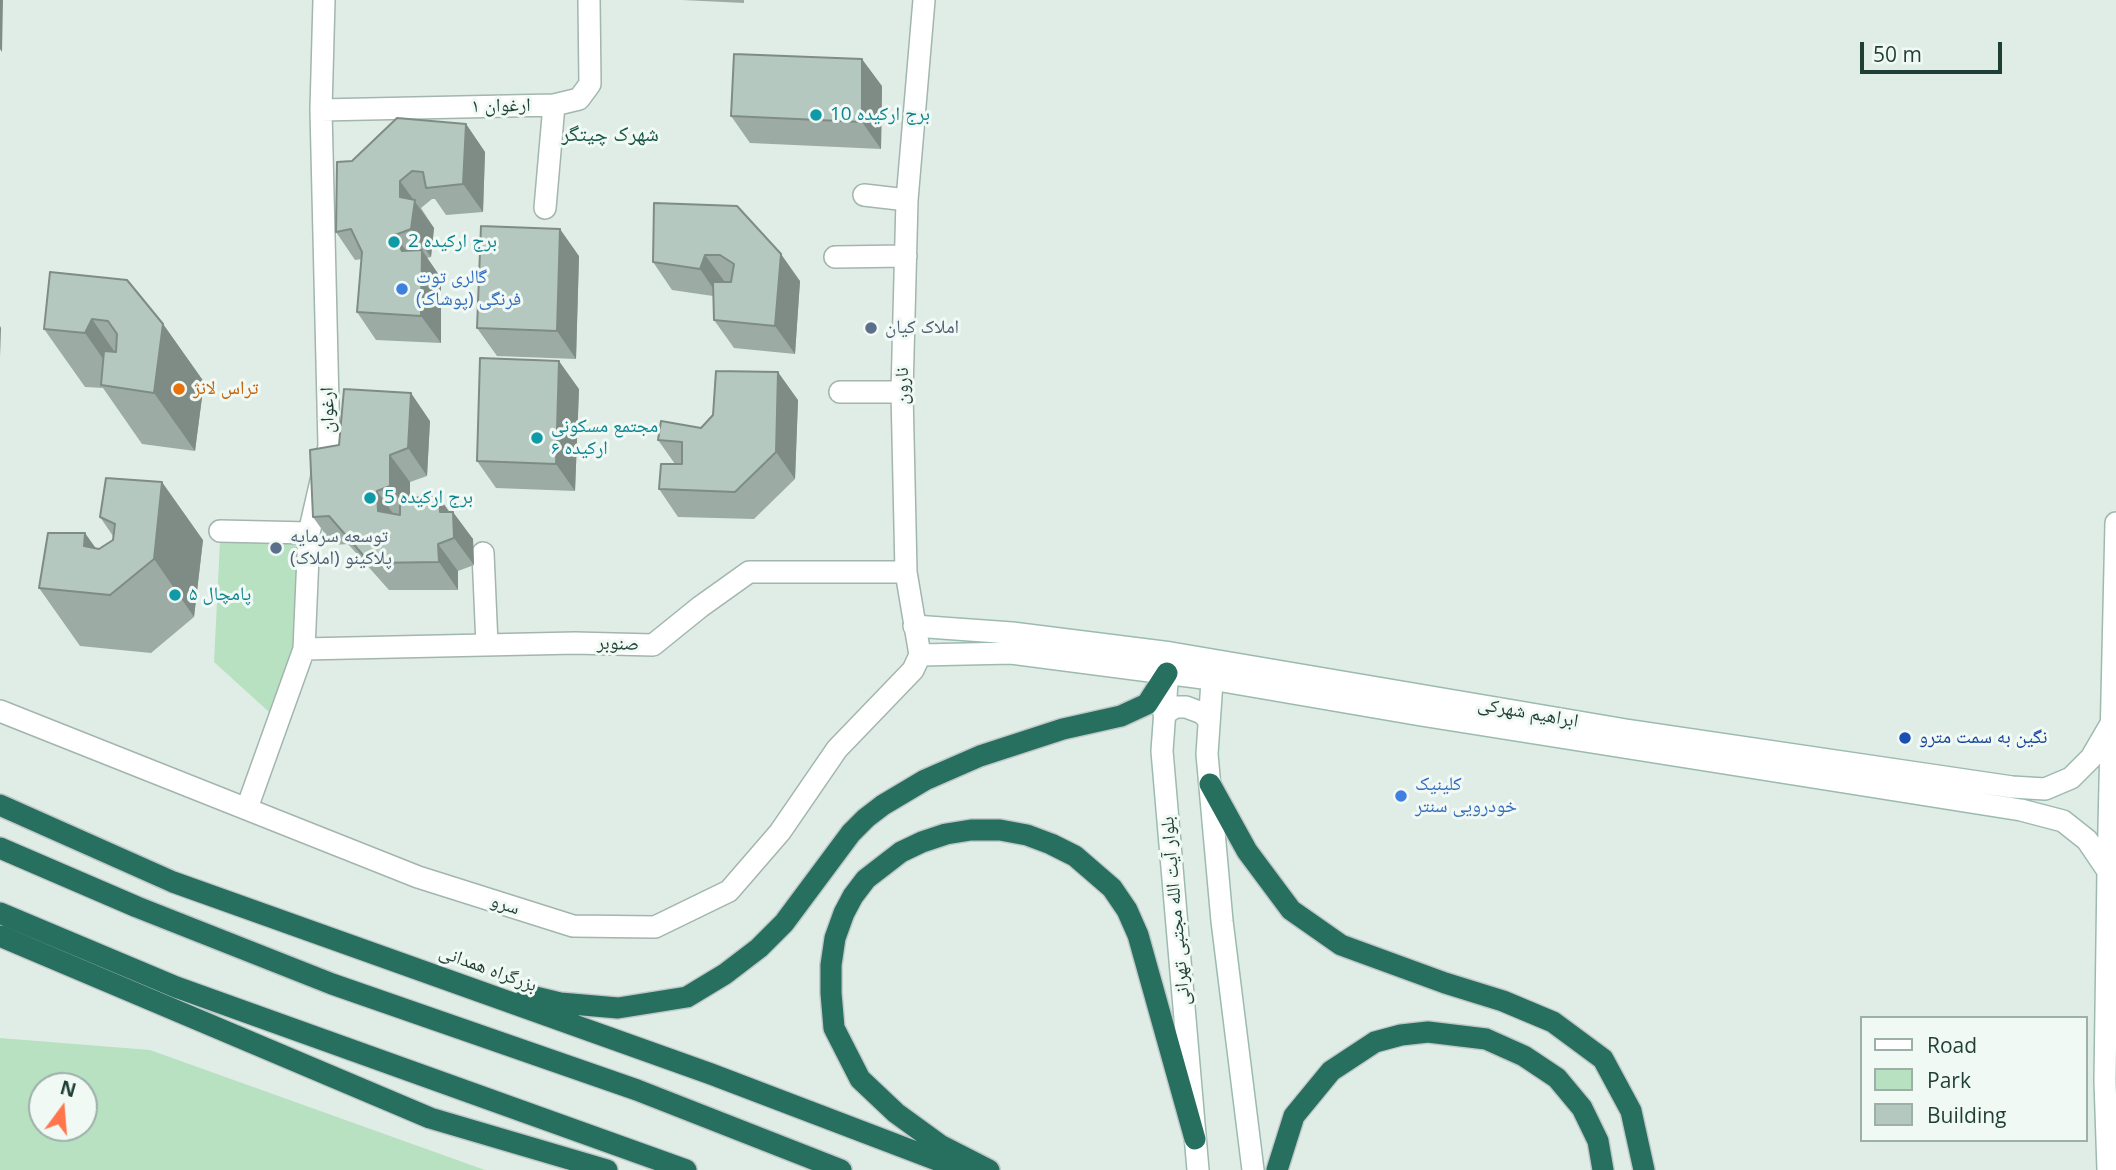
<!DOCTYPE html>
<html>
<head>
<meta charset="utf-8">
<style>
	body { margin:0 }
	#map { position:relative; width:2116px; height:1170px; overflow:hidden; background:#e0ede7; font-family:"Open Sans",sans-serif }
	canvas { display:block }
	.legend { position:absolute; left:1860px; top:1016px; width:228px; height:126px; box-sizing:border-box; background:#f1f9f5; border:2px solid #9dafa9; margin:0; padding:9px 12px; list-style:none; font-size:21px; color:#1f3f36 }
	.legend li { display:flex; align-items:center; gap:14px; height:35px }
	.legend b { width:35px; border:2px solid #9dafa9 }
	.north { position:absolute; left:28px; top:1072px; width:70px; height:70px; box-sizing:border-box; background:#f1f9f5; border:2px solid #9dafa9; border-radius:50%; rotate:16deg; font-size:19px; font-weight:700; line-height:28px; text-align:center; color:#1f3f36 }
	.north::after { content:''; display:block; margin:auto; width:24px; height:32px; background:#ff764c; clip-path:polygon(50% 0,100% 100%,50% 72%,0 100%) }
	.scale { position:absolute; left:1860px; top:42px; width:142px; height:32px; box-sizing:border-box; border:4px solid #1f3f36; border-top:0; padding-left:9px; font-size:21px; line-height:24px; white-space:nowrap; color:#1f3f36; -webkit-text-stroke:5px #f1f9f5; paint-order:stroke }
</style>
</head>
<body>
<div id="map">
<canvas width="2116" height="1170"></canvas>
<ul class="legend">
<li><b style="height:9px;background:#fff"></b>Road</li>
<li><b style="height:19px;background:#b7e1c1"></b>Park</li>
<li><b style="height:19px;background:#b5c8c0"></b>Building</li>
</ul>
<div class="north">N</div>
<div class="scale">50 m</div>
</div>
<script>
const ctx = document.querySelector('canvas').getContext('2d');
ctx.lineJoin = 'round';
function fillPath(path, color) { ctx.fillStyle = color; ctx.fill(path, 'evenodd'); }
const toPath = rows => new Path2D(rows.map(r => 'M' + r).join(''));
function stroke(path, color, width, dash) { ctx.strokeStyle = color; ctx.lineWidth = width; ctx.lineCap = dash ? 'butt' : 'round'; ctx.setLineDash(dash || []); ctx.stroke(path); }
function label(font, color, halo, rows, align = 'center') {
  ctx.font = font + ' "Open Sans","Noto Naskh Arabic",sans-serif'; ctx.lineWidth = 6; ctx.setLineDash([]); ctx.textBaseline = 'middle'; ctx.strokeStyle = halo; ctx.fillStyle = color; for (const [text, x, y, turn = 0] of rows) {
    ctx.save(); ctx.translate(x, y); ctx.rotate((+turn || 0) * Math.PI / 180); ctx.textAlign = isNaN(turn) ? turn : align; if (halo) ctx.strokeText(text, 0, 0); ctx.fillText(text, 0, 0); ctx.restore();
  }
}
fillPath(toPath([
	[220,541,302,542,296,648,269,712,214,662],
	[0,1038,150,1050,485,1170,0,1170],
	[42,1086,84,1086,84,1128,42,1128]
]), '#b7e1c1');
const street = toPath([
	[321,110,554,105,579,99,590,84,589,0],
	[907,200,924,0],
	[545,208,554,105],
	[835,257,906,256],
	[840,392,902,392],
	[220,531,309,533],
	[483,553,487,645],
	[304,649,575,643,653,645,700,607,749,572,906,572],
	[0,711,418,877,573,926,655,927,729,891,780,832,837,749,913,670,920,655,906,572,902,392,907,200,864,195],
	[247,808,304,649,309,533,329,446,321,110,324,0]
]);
const secondary = toPath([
	[914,626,1012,633,1171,653,1626,730,2012,787,2045,789,2071,778,2091,758,2112,722],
	[920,655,1011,653,1211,679,1421,715,2021,810,2063,821,2087,840,2108,871],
	[1213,667,1207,754,1222,921,1253,1170],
	[1168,669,1162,751,1198,1170],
	[1164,714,1176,707,1186,707,1202,713,1209,720],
	[2108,1170,2105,1081,2108,871,2116,523]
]);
const highway = toPath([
	[1210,784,1247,851,1291,910,1341,945,1445,983,1503,1001,1553,1022,1603,1059,1631,1111,1644,1170],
	[0,805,173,882,711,1074,963,1170],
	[0,848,137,907,332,984,637,1090,841,1170],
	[0,913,176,987,686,1170],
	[0,936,430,1118,607,1170],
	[527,995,560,1003,618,1008,687,997,725,974,759,948,784,923,851,833,866,818,883,805,925,780,980,756,1063,729,1121,716,1147,704,1167,673],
	[989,1170,940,1145,896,1113,860,1079,834,1028,831,993,831,965,835,938,844,913,853,896,866,879,901,852,922,842,946,834,971,830,1000,830,1027,835,1051,844,1075,856,1112,888,1127,910,1138,935,1195,1139],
	[1277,1170,1294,1116,1331,1071,1375,1042,1401,1035,1428,1032,1486,1039,1524,1056,1557,1078,1582,1108,1598,1141,1603,1170]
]);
stroke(street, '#a2b5ae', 24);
stroke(secondary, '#9dbaaf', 24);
stroke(highway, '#c0c9c7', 24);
stroke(street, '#fff', 21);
stroke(secondary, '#fff', 21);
stroke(highway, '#276f5f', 21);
fillPath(toPath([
	[682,0,744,0,744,3],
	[882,86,881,149,750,143,731,116],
	[466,124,485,152,483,212,446,215,435,199,432,199,421,208,434,228,431,257,427,258,441,278,441,343,376,340,357,312,362,259,355,260,336,232,352,161],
	[654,203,800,281,795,354,734,348,714,320,713,296,672,290,653,262],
	[579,256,576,359,497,356,477,328],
	[50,272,163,324,204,382,195,451,142,444,103,388,85,387,44,329],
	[579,389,575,491,496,488,477,461],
	[798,400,795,479,754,519,678,517,659,489,675,464,658,440],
	[430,421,427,476,410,482,410,498,450,512,473,539,474,565,458,571,458,590,389,590,348,544,333,545,313,517,339,445],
	[100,517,203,540,194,617,151,653,80,646,39,588,96,548,99,549,113,540,113,536]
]), '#9caca5');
fillPath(toPath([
	[0,0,3,0,2,52,0,49],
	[862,59,882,86,881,149,862,122],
	[466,124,485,152,483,212,463,184],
	[400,181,434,228,431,257,411,229,400,197],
	[560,229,579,256,576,359,557,331],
	[395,235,414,262,422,250,441,278,441,343,421,316],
	[781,254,800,281,795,354,775,326],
	[705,255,725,282,719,297,700,269],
	[92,319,132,377,124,389,85,333],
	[163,324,204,382,195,451,154,393],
	[0,326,1,328,0,357],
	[559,361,579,389,575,491,556,464],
	[778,372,798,400,795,479,776,452],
	[411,393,430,421,427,476,408,448],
	[390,455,410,482,410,514,390,486],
	[162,482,203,540,194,617,154,559],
	[377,491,397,519,378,511],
	[439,497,453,517,453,512,473,539,474,565,454,538,440,512],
	[85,533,122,585,84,546],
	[438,544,458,571,458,590,439,562]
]), '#7f8c86');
const building = toPath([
	[734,54,862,59,862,122,731,116,734,54],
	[397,118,466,124,463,184,426,188,423,172,412,171,400,181,400,197,415,200,411,229,395,235,402,251,422,250,421,316,357,312,362,252,351,229,336,232,337,162,352,161,397,118],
	[654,203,737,206,781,254,775,326,714,320,713,282,731,282,734,264,720,255,705,255,700,269,653,262,654,203],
	[481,226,560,229,557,331,477,328,481,226],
	[50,272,127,280,163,324,154,393,101,385,104,351,116,352,117,334,108,321,92,319,85,333,44,329,50,272],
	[480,358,559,361,556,464,477,461,480,358],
	[716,371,778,372,776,452,735,492,659,489,661,464,682,464,682,442,658,440,661,421,701,428,713,415,716,371],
	[344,389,411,393,408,448,390,455,390,486,377,491,378,511,400,515,400,498,439,497,440,512,453,512,454,538,438,544,439,562,370,563,329,516,313,517,310,450,339,445,344,389],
	[106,478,162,482,154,559,110,595,39,588,48,533,85,533,84,546,99,549,113,540,115,524,100,517,106,478]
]);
fillPath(building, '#b5c8c0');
stroke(building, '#7f8c86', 2);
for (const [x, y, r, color] of [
	[816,115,7,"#0f9aa8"],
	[394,242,7,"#0f9aa8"],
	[402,289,7,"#3f7fe0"],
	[871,328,7,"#5c6f8a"],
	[179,389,7,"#e8710a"],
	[537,438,7,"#0f9aa8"],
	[370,498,7,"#0f9aa8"],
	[276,548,7,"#5c6f8a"],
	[175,595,7,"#0f9aa8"],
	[1905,738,7,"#1a4fb4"],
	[1401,796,7,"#3f7fe0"]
]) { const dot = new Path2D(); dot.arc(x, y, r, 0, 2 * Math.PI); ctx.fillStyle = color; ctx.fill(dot); stroke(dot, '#f1f9f5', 2.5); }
label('19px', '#1f3f36', '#f1f9f5', [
	["ارغوان ۱",501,106,-1],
	["نارون",903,386,-90],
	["ارغوان",328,410,-91],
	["صنوبر",618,644,2],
	["ابراهیم شهرکی",1528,713,10],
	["سرو",505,905,18],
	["بلوار آیت الله مجتبی تهرانی",1176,911,-95],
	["بزرگراه همدانی",488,969,20]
]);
label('19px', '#0d838f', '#f1f9f5', [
	["برج ارکیده 10",830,115],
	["برج ارکیده 2",408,242],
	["مجتمع مسکونی",551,427],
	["ارکیده ۶",551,449],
	["برج ارکیده 5",384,498],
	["پامچال ۵",189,595]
], 'left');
label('19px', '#366cbe', '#f1f9f5', [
	["گالری توت",416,278],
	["فرنگی (پوشاک)",416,300],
	["کلینیک",1415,785],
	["خودرویی سنتر",1415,807]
], 'left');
label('19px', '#4e5e75', '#f1f9f5', [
	["املاک کیان",885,328],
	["توسعه سرمایه",290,537],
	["پلاکینو (املاک)",290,559]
], 'left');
label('19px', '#c56008', '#f1f9f5', [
	["تراس لانژ",193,389]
], 'left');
label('19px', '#164399', '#f1f9f5', [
	["نگین به سمت مترو",1919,738]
], 'left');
label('21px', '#195445', '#f1f9f5', [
	["شهرک چیتگر",610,135]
]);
</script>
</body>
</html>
